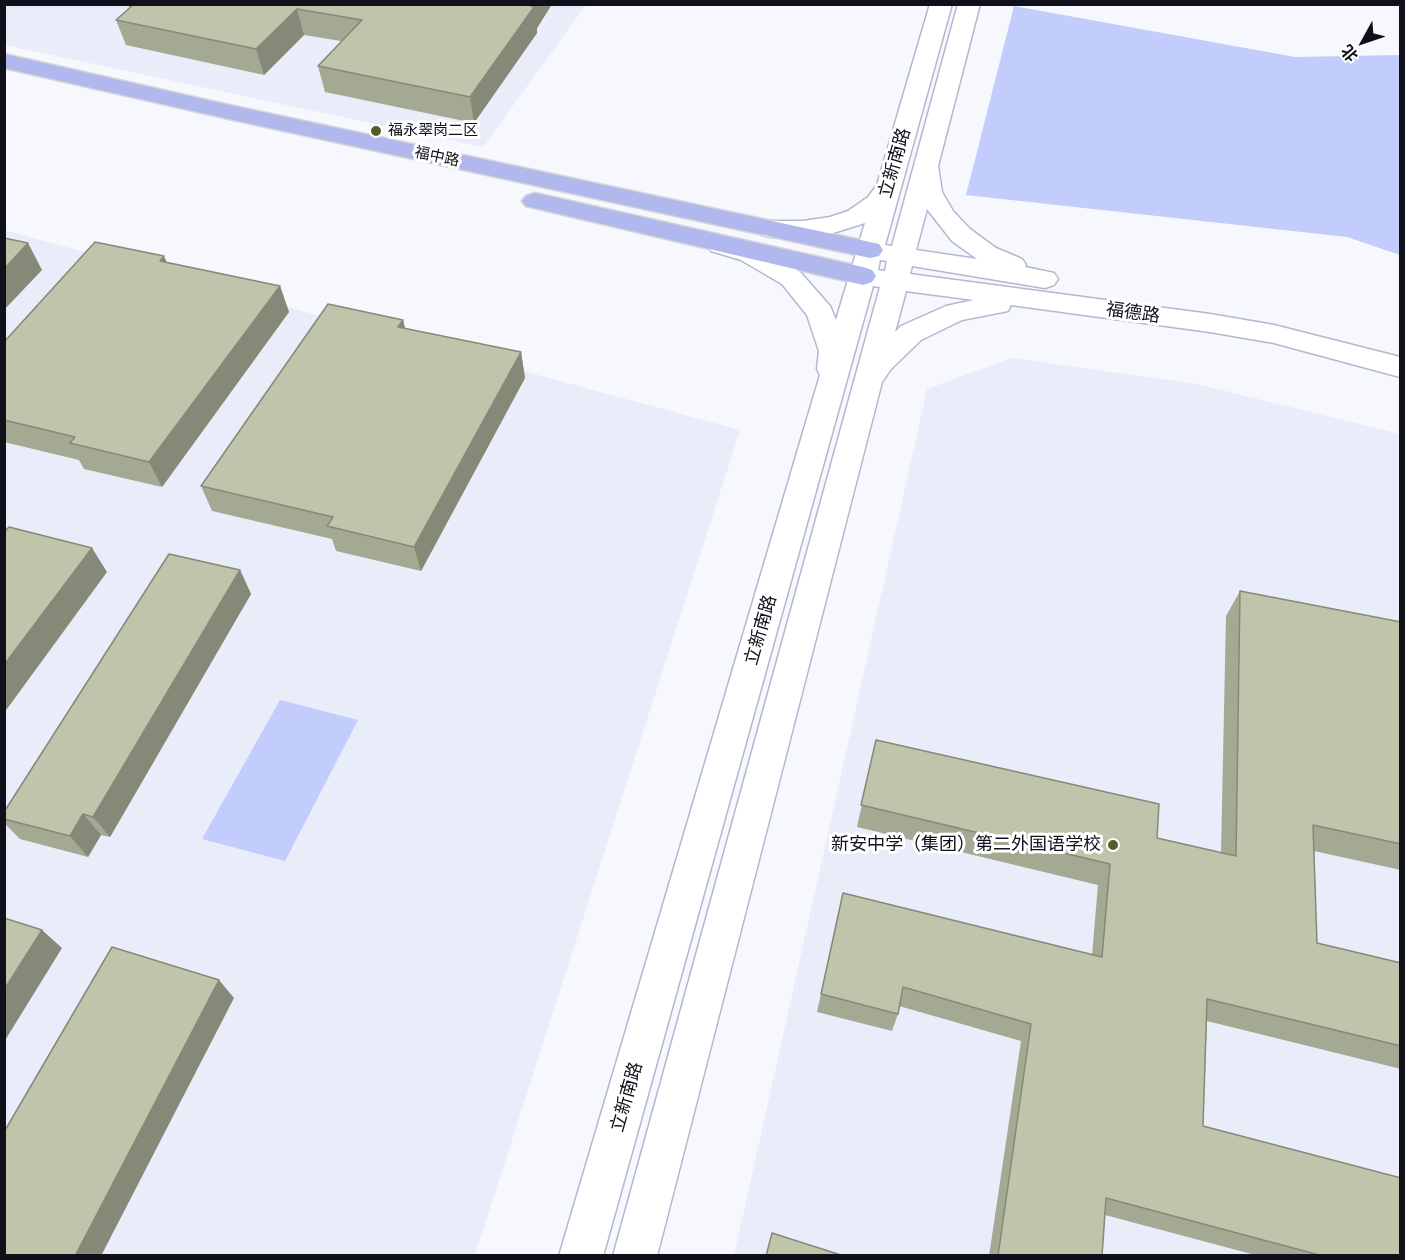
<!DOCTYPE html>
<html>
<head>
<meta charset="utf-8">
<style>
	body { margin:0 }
	#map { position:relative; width:1405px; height:1260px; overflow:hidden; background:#f7f8fd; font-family:"IBM Plex Sans","Noto Sans SC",sans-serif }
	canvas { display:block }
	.frame { position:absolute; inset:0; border:6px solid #0f1019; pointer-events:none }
	.north { position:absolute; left:1333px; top:12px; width:60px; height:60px; -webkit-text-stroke:4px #fff; paint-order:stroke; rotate:230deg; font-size:16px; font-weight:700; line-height:24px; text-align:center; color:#0f1019 }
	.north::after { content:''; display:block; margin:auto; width:21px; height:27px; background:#0f1019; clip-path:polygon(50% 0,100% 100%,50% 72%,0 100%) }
</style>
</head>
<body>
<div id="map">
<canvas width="1405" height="1260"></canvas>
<div class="frame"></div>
<div class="north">北</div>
</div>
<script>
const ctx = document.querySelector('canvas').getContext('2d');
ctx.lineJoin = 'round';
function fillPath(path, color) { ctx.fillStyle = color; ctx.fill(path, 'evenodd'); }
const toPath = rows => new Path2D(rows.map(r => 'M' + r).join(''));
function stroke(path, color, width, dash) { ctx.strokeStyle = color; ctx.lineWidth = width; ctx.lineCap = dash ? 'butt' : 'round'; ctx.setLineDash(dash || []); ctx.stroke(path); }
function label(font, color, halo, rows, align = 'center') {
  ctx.font = font + ' "IBM Plex Sans","Noto Sans SC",sans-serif'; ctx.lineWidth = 6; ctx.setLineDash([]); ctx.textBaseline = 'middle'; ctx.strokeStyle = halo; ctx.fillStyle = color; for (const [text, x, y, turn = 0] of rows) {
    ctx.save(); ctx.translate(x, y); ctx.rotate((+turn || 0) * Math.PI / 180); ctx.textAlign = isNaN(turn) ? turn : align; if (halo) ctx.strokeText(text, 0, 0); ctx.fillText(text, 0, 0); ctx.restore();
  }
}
fillPath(toPath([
	[4,5,586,5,483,147,5,45],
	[4,230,740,430,475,1255,5,1255],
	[1012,358,1197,384,1400,434,1400,1255,734,1256,927,389]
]), '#e9ecf9');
fillPath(toPath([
	[1014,6,1295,57,1400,55,1400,255,1347,237,966,195],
	[280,700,358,720,285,861,202,839]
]), '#c2ccfd');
const minor = toPath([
	[930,4,952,4,885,245,892,246,958,4,980,4,938,166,942,192,953,211,970,229,996,248,1022,259,1026,265,1025,267,1054,273,1058,279,1054,285,1045,288,912,266,910,274,1210,314,1274,325,1400,357,1400,377,1274,343,1210,332,1011,305,1008,311,962,320,921,340,891,369,882,382,657,1256,613,1256,880,287,873,286,603,1256,559,1256,820,375,817,369,819,351,807,315,782,284,741,260,711,251,707,245,711,239,720,237,729,239,759,248,800,272,830,306,836,320,865,223,833,233,803,237,771,237,762,235,758,229,762,223,771,221,803,221,830,217,848,211,868,197,877,185,930,4],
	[927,209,952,241,977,259,916,250,927,209],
	[880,260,887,261,885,271,878,270,880,260],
	[906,291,974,300,946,306,901,326,895,332,906,291]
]);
const major = toPath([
	[4,54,229,105,870,242,879,244,883,250,879,256,870,258,229,119,4,68,4,54],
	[535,193,863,267,872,270,876,276,872,282,863,285,526,206,522,201,526,196,535,193]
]);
stroke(minor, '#b3b8d1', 3);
stroke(major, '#d4d4d6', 3);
fillPath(minor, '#fff');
fillPath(major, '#b0b8ee');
fillPath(toPath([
	[117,4,552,4,537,28,537,33,474,123,325,92,318,66,341,41,304,35,264,75,126,45,116,20,131,7],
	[167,262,280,286,289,312,162,487,84,469,79,460,4,442,4,342],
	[403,320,405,328,521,352,525,378,421,571,336,551,332,539,212,511,201,486],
	[240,570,251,594,110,837,101,835,88,857,20,839,4,823,4,812],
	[1240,591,1401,622,1401,870,1314,851,1317,943,1401,963,1401,1069,1207,1021,1203,1126,1401,1256,1259,1256,1105,1215,1102,1256,989,1256,1021,1041,899,1006,898,1014,892,1031,817,1012,843,893,1092,955,1098,885,857,827,876,740,1157,838,1221,853,1226,616]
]), '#a4a993');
fillPath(toPath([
	[532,4,552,4,537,28,537,33,474,123,470,97],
	[297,9,304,35,264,75,256,49],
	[28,243,42,270,4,310,4,269],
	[164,256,175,282,160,261],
	[280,286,289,312,162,487,149,462],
	[403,320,409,346,398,327],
	[521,352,525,378,421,571,414,547],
	[92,548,107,572,4,713,4,665],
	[240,570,251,594,110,837,93,817],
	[83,814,101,835,88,857,70,836],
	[42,930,62,948,4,1042,4,990],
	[219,980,234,998,101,1256,75,1256]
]), '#868978');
const building = toPath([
	[134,4,532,4,531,6,534,7,470,97,318,66,362,20,297,9,256,49,116,20,134,4],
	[4,238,28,243,4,269,4,238],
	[95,242,164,256,160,261,280,286,149,462,70,443,75,437,4,420,4,342,95,242],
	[328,304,403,320,398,327,521,352,414,547,327,526,333,517,201,486,328,304],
	[9,527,92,548,4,665,4,532,9,527],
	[169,554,240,570,93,817,83,814,70,836,4,819,4,812,169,554],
	[1240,591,1401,622,1401,844,1313,825,1317,943,1401,963,1401,1046,1207,999,1203,1126,1401,1178,1401,1256,1323,1256,1106,1198,1102,1256,998,1256,1031,1024,903,987,898,1014,821,994,843,893,1102,957,1110,864,861,805,876,740,1159,804,1157,838,1236,856,1240,591],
	[4,918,42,930,4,990,4,918],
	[112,947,219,980,75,1256,4,1256,4,1132,112,947],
	[772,1233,844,1256,766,1256,772,1233]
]);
fillPath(building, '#bfc4ab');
stroke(building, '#868978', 1.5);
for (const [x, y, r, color] of [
	[376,131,6,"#555d2c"],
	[1113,845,6,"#555d2c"]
]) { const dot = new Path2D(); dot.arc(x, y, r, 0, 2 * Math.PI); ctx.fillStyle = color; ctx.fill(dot); stroke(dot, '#fff', 2); }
label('15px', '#0f1019', '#fff', [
	["福永翠岗二区",388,131]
], 'left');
label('15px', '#0f1019', '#fff', [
	["福中路",437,157,12]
]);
label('18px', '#0f1019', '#fff', [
	["立新南路",895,163,-74],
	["福德路",1133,313,8],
	["立新南路",761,630,-74],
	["立新南路",627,1097,-74]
]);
label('18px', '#0f1019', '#fff', [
	["新安中学（集团）第二外国语学校",1101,845]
], 'right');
</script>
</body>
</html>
